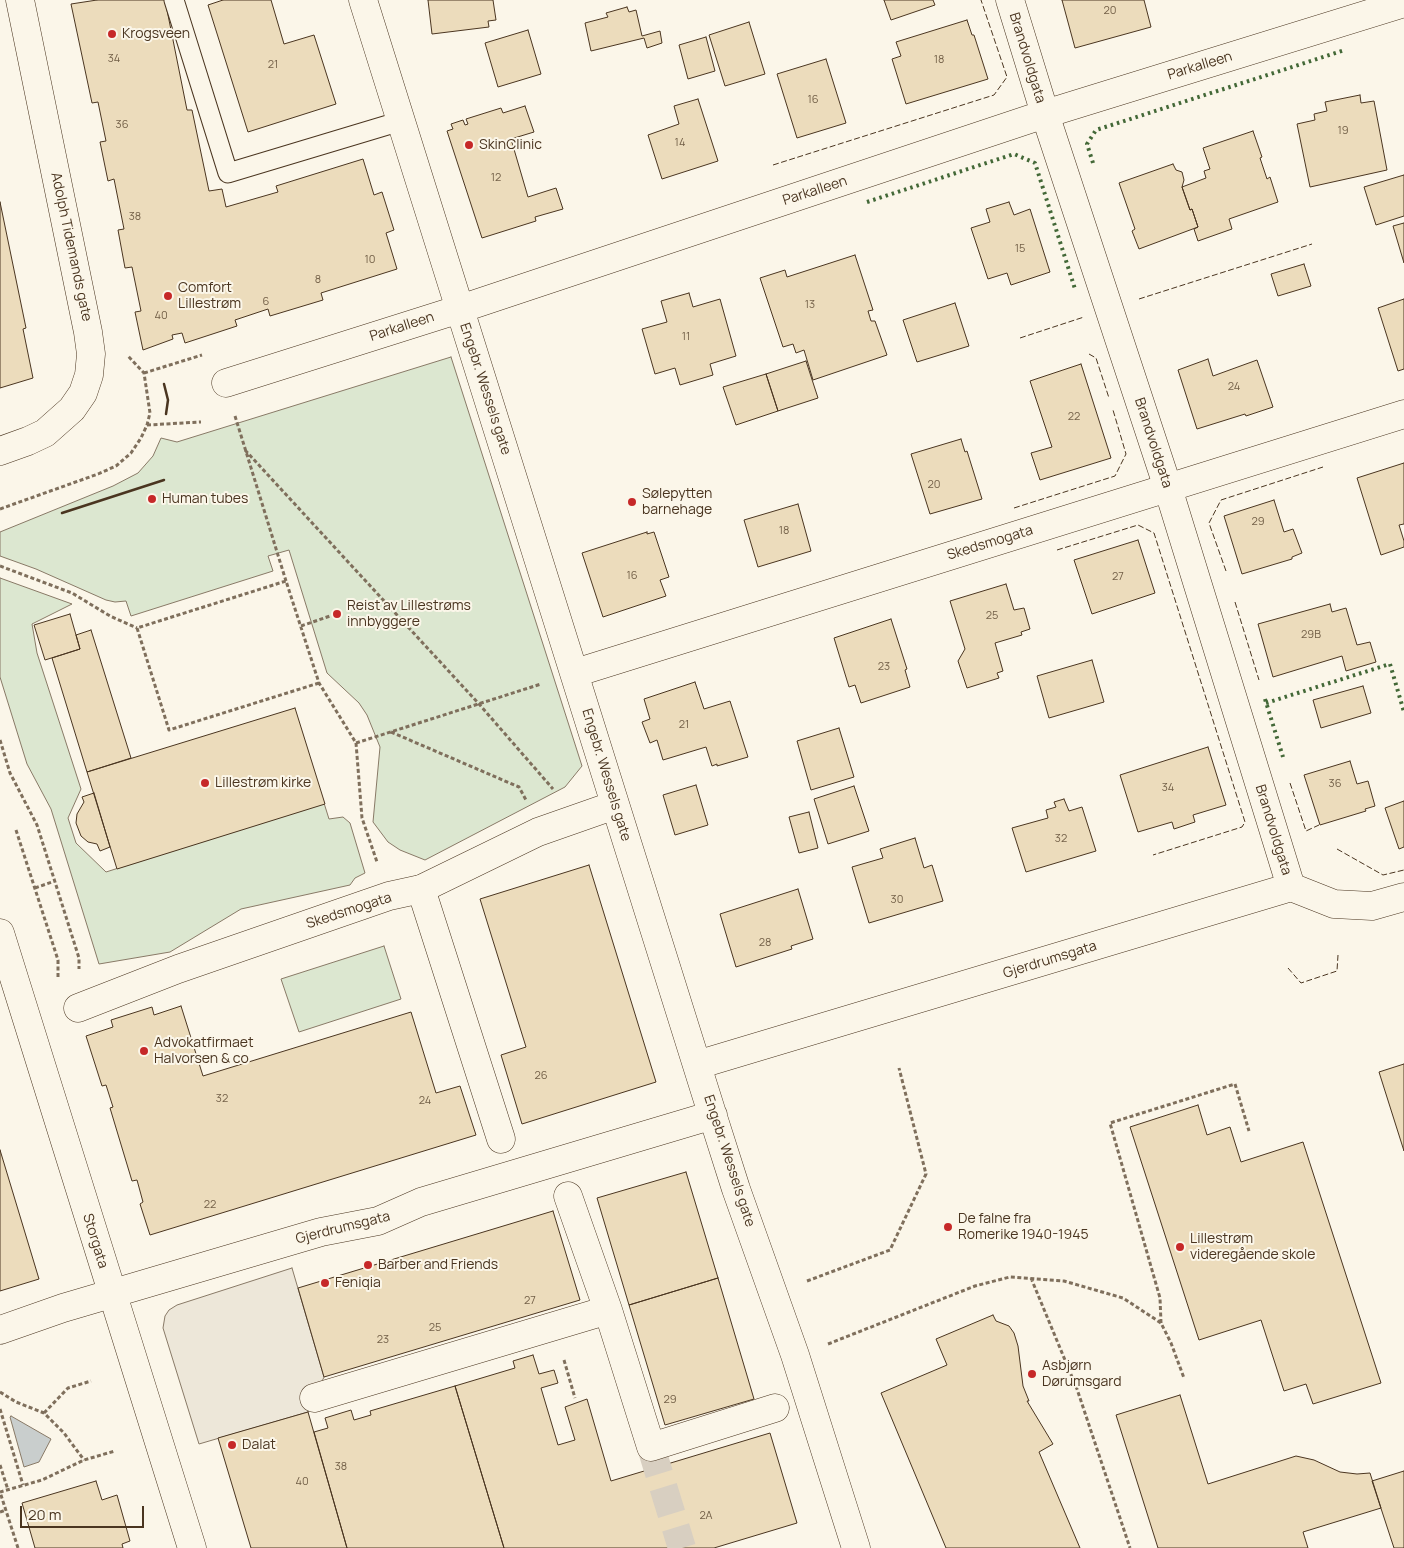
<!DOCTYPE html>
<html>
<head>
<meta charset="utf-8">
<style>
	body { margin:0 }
	#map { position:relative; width:1404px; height:1548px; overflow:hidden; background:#fbf6e9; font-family:Manrope,sans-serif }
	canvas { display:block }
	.scale { position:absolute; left:20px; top:1506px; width:124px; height:22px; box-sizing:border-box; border:2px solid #4a3520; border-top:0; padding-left:6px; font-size:15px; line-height:18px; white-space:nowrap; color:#4a3520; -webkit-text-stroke:4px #fbf6e9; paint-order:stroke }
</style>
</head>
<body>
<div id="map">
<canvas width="1404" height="1548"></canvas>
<div class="scale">20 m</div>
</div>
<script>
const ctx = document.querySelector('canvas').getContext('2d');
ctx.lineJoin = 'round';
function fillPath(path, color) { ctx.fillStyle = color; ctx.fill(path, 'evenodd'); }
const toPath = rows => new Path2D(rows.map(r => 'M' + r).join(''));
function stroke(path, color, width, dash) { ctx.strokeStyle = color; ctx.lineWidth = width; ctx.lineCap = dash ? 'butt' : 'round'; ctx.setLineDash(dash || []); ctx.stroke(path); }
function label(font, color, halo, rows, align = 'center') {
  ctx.font = font + ' Manrope,sans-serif'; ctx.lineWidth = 4; ctx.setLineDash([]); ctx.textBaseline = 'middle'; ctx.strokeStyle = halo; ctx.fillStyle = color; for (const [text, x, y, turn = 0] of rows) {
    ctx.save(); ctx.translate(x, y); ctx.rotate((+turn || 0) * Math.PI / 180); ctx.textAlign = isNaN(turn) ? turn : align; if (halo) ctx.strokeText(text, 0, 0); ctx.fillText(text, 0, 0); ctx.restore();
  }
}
const green = toPath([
	[451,357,582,766,565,787,425,860,400,850,388,842,373,822,380,747,367,715,359,703,327,673,289,550,268,556,273,571,131,616,126,601,115,602,106,600,36,569,0,556,0,532,113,486,138,473,153,456,161,438,177,442,451,357],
	[0,578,72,604,32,624,37,653,81,789,68,818,76,843,106,872,324,803,329,819,343,817,350,823,365,873,355,878,350,885,241,909,170,952,99,964,51,809,27,764,0,677,0,578],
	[384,946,401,999,299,1032,281,979,384,946]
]);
fillPath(green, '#dce7d0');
stroke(green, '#887966', 1);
const parking = toPath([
	[292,1268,324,1377,308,1412,199,1444,163,1328,165,1316,169,1310,177,1305,292,1268]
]);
fillPath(parking, '#ede7d9');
stroke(parking, '#887966', 1);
const water = toPath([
	[11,1416,51,1439,39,1462,24,1467,10,1417,11,1416]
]);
fillPath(water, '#c9cecd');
stroke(water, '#887966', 1);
const building = toPath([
	[97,0,165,0,187,110,192,110,209,191,222,189,226,207,278,192,276,186,363,159,374,195,382,192,394,230,386,233,397,269,321,293,323,300,270,316,268,309,235,320,237,326,185,343,182,333,172,335,173,339,143,350,135,312,141,311,132,267,125,268,118,230,124,229,114,179,108,181,100,142,106,141,98,102,92,103,71,4,97,0],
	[223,0,271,0,284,44,314,35,336,104,248,132,208,5,223,0],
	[428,0,493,0,496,20,488,21,489,27,432,34,428,0],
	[884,0,933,0,935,5,891,20,884,0],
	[1062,0,1144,0,1151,27,1075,48,1062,0],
	[627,7,629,12,636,10,642,36,660,31,662,43,647,48,644,38,591,51,585,23,608,17,606,13,627,7],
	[967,20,972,35,974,35,988,79,906,104,892,59,901,56,896,42,967,20],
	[749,22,765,74,725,86,709,35,749,22],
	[528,30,541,74,498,87,485,43,528,30],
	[706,37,715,71,688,79,679,45,706,37],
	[826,59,846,123,797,138,777,74,826,59],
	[1360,95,1361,103,1374,101,1387,170,1310,187,1297,124,1315,120,1314,114,1327,111,1325,102,1360,95],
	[698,99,718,161,662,179,648,135,679,124,674,106,698,99],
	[525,106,534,132,511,139,528,197,556,188,563,209,535,217,536,221,482,238,447,131,453,129,451,124,463,120,465,125,468,124,466,119,501,108,503,113,525,106],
	[1253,131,1262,157,1260,158,1267,179,1270,177,1278,202,1229,219,1232,229,1198,241,1194,229,1198,227,1192,209,1190,210,1182,187,1206,178,1204,171,1210,169,1203,148,1253,131],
	[1173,164,1176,170,1182,172,1184,180,1182,187,1190,210,1192,209,1198,227,1139,249,1132,231,1135,229,1119,183,1173,164],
	[1404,175,1404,216,1376,225,1364,187,1404,175],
	[0,202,26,328,23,329,33,378,0,388,0,202],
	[1009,202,1014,215,1030,209,1050,272,1011,285,1007,273,988,279,971,228,990,222,986,209,1009,202],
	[1404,223,1404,263,1393,226,1404,223],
	[855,255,873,310,868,311,871,321,875,321,887,355,813,380,804,350,796,353,793,344,783,347,760,278,785,270,787,277,855,255],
	[1304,264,1311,286,1278,296,1271,274,1304,264],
	[689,293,693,307,720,299,736,356,710,364,713,375,680,385,675,368,655,374,642,329,667,322,661,301,689,293],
	[1404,299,1404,369,1398,371,1378,308,1404,299],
	[955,303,969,346,917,362,903,320,955,303],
	[1208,359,1213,376,1257,360,1273,407,1246,416,1245,414,1197,429,1178,370,1208,359],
	[806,361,818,398,778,411,766,374,806,361],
	[1081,364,1111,458,1040,480,1031,453,1052,447,1030,381,1081,364],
	[766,374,778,411,736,425,723,387,766,374],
	[961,439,965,452,967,451,982,499,930,514,911,454,961,439],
	[1404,463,1404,524,1399,525,1404,541,1404,547,1381,555,1357,478,1404,463],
	[1274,500,1284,532,1293,529,1302,553,1292,557,1292,559,1242,574,1224,516,1274,500],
	[798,504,811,551,758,567,744,520,798,504],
	[647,532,647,534,654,532,669,577,660,580,666,596,603,617,582,553,647,532],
	[1138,540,1155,593,1092,614,1074,560,1138,540],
	[1006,584,1014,610,1024,608,1030,629,1021,632,1022,635,995,643,1003,671,997,673,999,678,967,688,958,661,965,649,950,601,1006,584],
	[1330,604,1332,612,1346,608,1357,645,1370,642,1376,662,1346,671,1342,656,1273,677,1258,624,1330,604],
	[70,614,80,649,45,660,34,625,70,614],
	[891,619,907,669,905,670,910,687,861,703,855,685,849,687,834,638,891,619],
	[91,630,131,758,87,772,52,658,80,649,76,635,91,630],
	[1092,660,1104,702,1049,718,1037,676,1092,660],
	[695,682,704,709,730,701,748,757,717,766,717,764,712,766,706,747,663,760,657,740,650,743,642,722,650,719,644,699,695,682],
	[1363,686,1371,713,1321,728,1313,700,1363,686],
	[295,708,325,804,117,869,87,772,295,708],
	[839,728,854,777,811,790,797,741,839,728],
	[1208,747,1226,805,1193,815,1195,822,1174,829,1172,822,1138,832,1120,775,1208,747],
	[1350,761,1357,784,1368,781,1375,806,1365,809,1366,811,1320,825,1304,775,1350,761],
	[696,785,708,825,675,835,663,795,696,785],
	[854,786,869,831,828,844,814,799,854,786],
	[94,793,110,847,100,851,97,844,88,842,81,836,76,823,77,814,84,802,82,797,94,793],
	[1064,799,1069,811,1082,807,1096,851,1026,872,1012,828,1048,818,1046,810,1056,807,1054,802,1064,799],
	[1404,801,1404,847,1399,849,1385,808,1404,801],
	[809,812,818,848,799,853,789,817,809,812],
	[915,838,924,868,932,865,943,901,869,923,852,867,883,858,880,849,915,838],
	[589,865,656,1082,522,1124,501,1055,526,1047,480,899,589,865],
	[798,889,813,939,791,946,792,949,736,967,720,914,798,889],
	[181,1006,203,1076,411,1012,436,1093,460,1086,476,1135,150,1235,140,1204,143,1202,137,1180,132,1181,110,1108,113,1107,106,1085,102,1086,86,1036,113,1027,111,1020,152,1007,154,1015,181,1006],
	[1404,1064,1404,1151,1379,1072,1404,1064],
	[1198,1105,1207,1135,1230,1127,1241,1162,1303,1142,1381,1383,1313,1404,1306,1384,1284,1391,1261,1320,1199,1340,1130,1127,1198,1105],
	[0,1150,39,1279,0,1291,0,1150],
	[686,1172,718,1278,629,1305,597,1198,686,1172],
	[553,1211,580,1300,324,1377,298,1288,553,1211],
	[718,1278,754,1399,665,1425,629,1305,718,1278],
	[993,1315,996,1321,1009,1326,1014,1333,1018,1346,1023,1386,1029,1401,1027,1401,1053,1444,1039,1452,1080,1548,946,1548,881,1393,947,1365,936,1339,993,1315],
	[533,1355,539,1374,554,1370,558,1383,541,1388,558,1445,575,1440,565,1407,587,1399,611,1481,770,1433,797,1523,714,1548,504,1548,455,1386,515,1368,513,1361,533,1355],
	[455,1386,504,1548,347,1548,314,1432,328,1428,325,1418,351,1410,354,1420,371,1415,370,1411,455,1386],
	[1180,1395,1208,1484,1296,1456,1314,1460,1340,1472,1357,1474,1370,1473,1381,1508,1303,1532,1308,1548,1158,1548,1116,1415,1180,1395],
	[308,1412,347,1548,251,1548,218,1438,308,1412],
	[1404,1471,1404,1548,1394,1548,1372,1481,1404,1471],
	[96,1481,102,1500,117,1495,130,1541,122,1544,123,1548,35,1548,22,1503,96,1481]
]);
fillPath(building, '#ecdcbc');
stroke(building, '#4a3520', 1);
stroke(toPath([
	[651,1447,682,1548]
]), '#d8cfc1', 28, [28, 14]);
const service = toPath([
	[174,0,228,173,401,121]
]);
const pedestrian = toPath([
	[421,889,501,1139],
	[568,1196,608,1310],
	[314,1398,608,1310,651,1447,775,1408]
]);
const minor = toPath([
	[363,0,715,1123,736,1189,795,1355,856,1548],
	[1010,0,1045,114,1168,488,1291,887],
	[226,383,460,309,1045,114,1404,3],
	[575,673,1404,414],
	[78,1008,178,969,389,896,421,889,538,832,615,805],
	[697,1065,1291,887,1334,904,1372,906,1404,897],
	[0,1330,63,1308,321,1232,378,1221,421,1202,713,1115]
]);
const secondary = toPath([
	[0,451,28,441,45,433,72,409,83,393,89,375,91,354,88,332,20,0]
]);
const primary = toPath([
	[0,933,192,1548]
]);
stroke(service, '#4a3520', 21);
stroke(pedestrian, '#4a3520', 29);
stroke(minor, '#4a3520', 29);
stroke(secondary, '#4a3520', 29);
stroke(primary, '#4a3520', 29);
stroke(toPath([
	[144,373,202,355],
	[235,416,286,581],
	[147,425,201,422],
	[245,450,479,704,553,789],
	[0,509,98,474,116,466,131,453,141,438,147,425,150,413,144,373,127,355],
	[0,566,72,593,110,616,137,628],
	[301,626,330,616],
	[319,683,169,730,137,628,286,581,319,683,356,743,362,818,377,862],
	[391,732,519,787,526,800],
	[0,740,10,773,37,825,79,958,79,969],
	[356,743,541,684],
	[16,830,58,960,58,978],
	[35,888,55,881],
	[1031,1278,1077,1389,1130,1548],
	[807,1281,890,1250,926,1174,899,1068],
	[1161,1323,1160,1298,1110,1123,1235,1084,1249,1131],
	[828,1344,975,1286,1010,1277,1064,1281,1123,1298,1161,1323,1171,1343,1184,1378],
	[564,1360,575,1398],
	[0,1392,16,1402,44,1413,64,1433,84,1460],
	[0,1409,23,1485],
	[44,1413,68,1388,91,1381],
	[0,1465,8,1490],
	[0,1512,6,1510],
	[18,1548,0,1492,42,1480,84,1460,115,1451]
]), '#7f6f5c', 3, [4, 2.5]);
stroke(service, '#fbf6e9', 19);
stroke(pedestrian, '#fbf6e9', 28);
stroke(minor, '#fbf6e9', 28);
stroke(secondary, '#fbf6e9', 28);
stroke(primary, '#fbf6e9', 28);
stroke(toPath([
	[1093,163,1087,144,1096,130,1345,50],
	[867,202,1014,154,1035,163,1075,289],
	[1265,699,1283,757],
	[1266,703,1390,664,1404,712]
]), '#436837', 4, [2.5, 4]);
stroke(toPath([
	[773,165,994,95,1007,77,981,0],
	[1139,299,1312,244],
	[1020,338,1084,317],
	[1089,354,1096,358,1109,398],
	[1014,508,1115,476,1126,454,1113,410],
	[1057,550,1138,525,1154,533,1245,822,1242,827,1153,855],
	[1226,571,1209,523,1221,500,1323,467],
	[1235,602,1259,680],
	[1290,783,1306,831,1319,825],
	[1337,849,1383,875,1404,870],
	[1288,968,1301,983,1337,971,1338,955]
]), '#4a3520', 1, [6, 2.5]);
stroke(toPath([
	[164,384,168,400,166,414],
	[62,513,164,480]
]), '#4a3520', 2.5);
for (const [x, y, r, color] of [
	[112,34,5,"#c62828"],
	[469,145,5,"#c62828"],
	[168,296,5,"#c62828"],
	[152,499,5,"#c62828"],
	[632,502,5,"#c62828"],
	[337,614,5,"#c62828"],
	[205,783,5,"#c62828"],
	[144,1051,5,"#c62828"],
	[948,1227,5,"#c62828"],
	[1180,1247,5,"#c62828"],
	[368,1265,5,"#c62828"],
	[325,1283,5,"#c62828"],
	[1032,1374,5,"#c62828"],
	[232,1445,5,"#c62828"]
]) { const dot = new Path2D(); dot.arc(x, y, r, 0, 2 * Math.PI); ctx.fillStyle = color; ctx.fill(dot); stroke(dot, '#fbf6e9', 2); }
label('11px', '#725f47', null, [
	["20",1110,11],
	["34",114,59],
	["18",939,60],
	["21",273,65],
	["16",813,100],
	["36",122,125],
	["19",1343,131],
	["14",680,143],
	["12",496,178],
	["38",135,217],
	["15",1020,249],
	["10",370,260],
	["8",318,280],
	["6",266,302],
	["13",810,305],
	["40",161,316],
	["11",686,337],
	["24",1234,387],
	["22",1074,417],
	["20",934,485],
	["29",1258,522],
	["18",784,531],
	["16",632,576],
	["27",1118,577],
	["25",992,616],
	["29B",1311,635],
	["23",884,667],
	["21",684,725],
	["36",1335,784],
	["34",1168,788],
	["32",1061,839],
	["30",897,900],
	["28",765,943],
	["26",541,1076],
	["32",222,1099],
	["24",425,1101],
	["22",210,1205],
	["27",530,1301],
	["25",435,1328],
	["23",383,1340],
	["29",670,1400],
	["38",341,1467],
	["40",302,1482],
	["2A",706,1516]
]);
label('14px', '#4a3520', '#fbf6e9', [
	["Krogsveen",122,34],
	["SkinClinic",479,145],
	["Comfort",178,288],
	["Lillestrøm",178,304],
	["Sølepytten",642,494],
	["barnehage",642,510],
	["Human tubes",162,499],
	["Reist av Lillestrøms",347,606],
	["innbyggere",347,622],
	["Lillestrøm kirke",215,783],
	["Advokatfirmaet",154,1043],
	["Halvorsen & co",154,1059],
	["De falne fra",958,1219],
	["Romerike 1940-1945",958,1235],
	["Lillestrøm",1190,1239],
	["videregående skole",1190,1255],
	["Barber and Friends",378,1265],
	["Feniqia",335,1283],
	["Asbjørn",1042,1366],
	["Dørumsgard",1042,1382],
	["Dalat",242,1445]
], 'left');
label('14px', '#4a3520', '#fbf6e9', [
	["Brandvoldgata",1027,58,73],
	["Parkalleen",1200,66,-17],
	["Parkalleen",815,191,-18],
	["Adolph Tidemands gate",71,247,78],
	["Parkalleen",402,327,-18],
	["Engebr. Wessels gate",485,389,72],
	["Brandvoldgata",1153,443,72],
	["Skedsmogata",990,543,-17],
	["Engebr. Wessels gate",606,775,73],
	["Brandvoldgata",1273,830,73],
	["Skedsmogata",349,911,-18],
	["Gjerdrumsgata",1050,960,-17],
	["Engebr. Wessels gate",729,1161,72],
	["Gjerdrumsgata",343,1228,-14],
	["Storgata",95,1241,73]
]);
</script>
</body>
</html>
